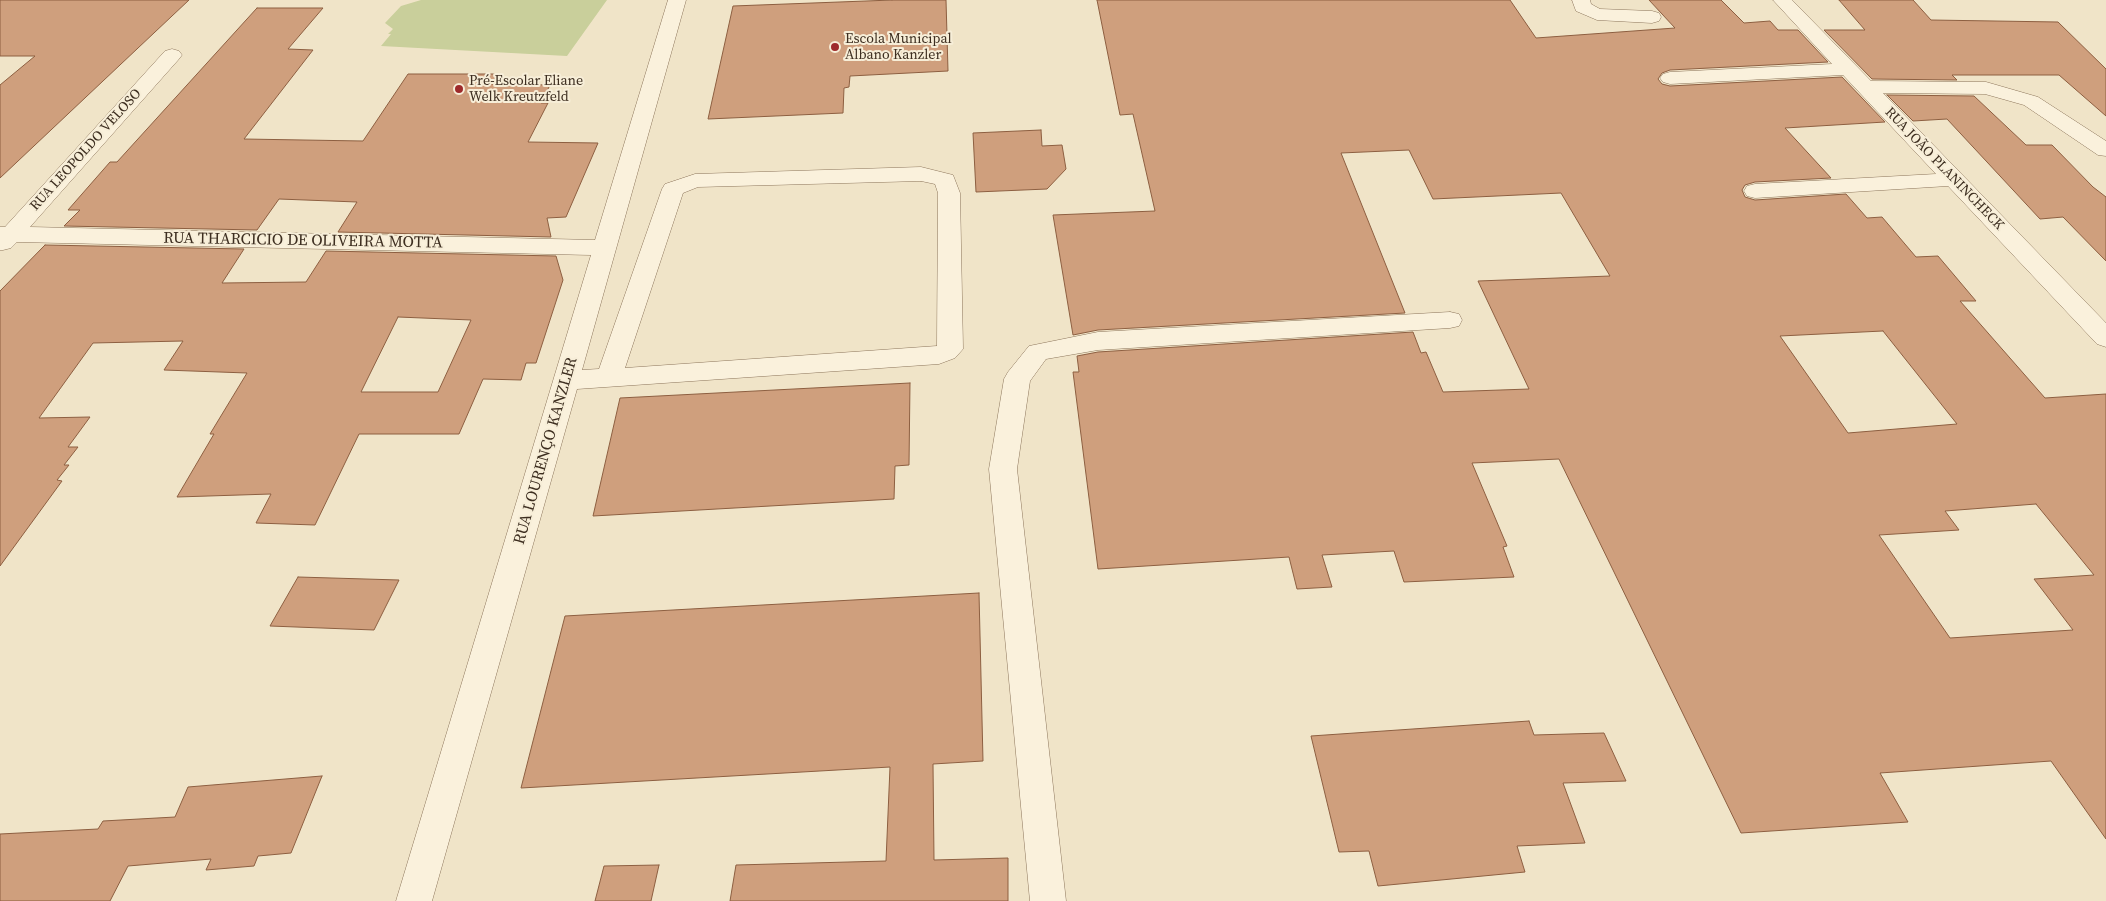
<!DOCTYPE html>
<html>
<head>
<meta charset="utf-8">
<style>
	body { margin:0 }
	canvas { display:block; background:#f0e4c8 }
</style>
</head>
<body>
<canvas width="2106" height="901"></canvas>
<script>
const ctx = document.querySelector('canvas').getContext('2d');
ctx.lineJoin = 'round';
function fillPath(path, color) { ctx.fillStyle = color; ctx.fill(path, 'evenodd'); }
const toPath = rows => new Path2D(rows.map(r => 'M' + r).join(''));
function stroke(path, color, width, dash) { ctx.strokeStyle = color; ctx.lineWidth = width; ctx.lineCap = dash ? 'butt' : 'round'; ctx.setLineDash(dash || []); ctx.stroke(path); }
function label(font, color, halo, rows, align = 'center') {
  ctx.font = font + ' "Source Serif 4",serif'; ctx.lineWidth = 4; ctx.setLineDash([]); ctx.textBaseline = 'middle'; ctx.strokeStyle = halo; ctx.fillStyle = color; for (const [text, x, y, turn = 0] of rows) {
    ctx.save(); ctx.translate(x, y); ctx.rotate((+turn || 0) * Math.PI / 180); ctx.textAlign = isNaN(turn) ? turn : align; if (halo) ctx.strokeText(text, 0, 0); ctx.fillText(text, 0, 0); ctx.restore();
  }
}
fillPath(toPath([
	[421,0,607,0,567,56,381,46,391,34,388,34,393,29,385,23,401,6]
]), '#c9cf9b');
const building = toPath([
	[0,0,189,0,0,178,0,85,35,56,0,56,0,0],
	[892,0,946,0,948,71,850,76,849,87,844,88,843,113,708,119,733,6,892,0],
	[1097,0,1510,0,1536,38,1675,28,1649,0,1721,0,1744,23,1770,21,1778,30,1798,30,1828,62,1670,70,1662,73,1658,79,1662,84,1670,86,1842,77,1885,122,1785,128,1831,178,1755,182,1745,185,1742,190,1745,197,1755,200,1846,194,1867,218,1882,217,1916,257,1938,256,1976,301,1960,301,2045,398,2106,394,2106,839,2051,761,1880,773,1908,822,1741,833,1559,459,1472,463,1507,546,1503,547,1514,577,1404,582,1394,551,1322,555,1332,587,1297,589,1289,557,1098,569,1073,372,1079,372,1077,356,1098,352,1413,332,1421,353,1426,352,1443,392,1529,389,1478,281,1610,276,1561,193,1433,199,1409,150,1341,153,1405,313,1098,330,1073,335,1053,215,1155,211,1133,114,1120,115,1097,0],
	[1883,331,1957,424,1848,433,1780,336,1883,331],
	[2036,504,2094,575,2034,579,2073,630,1950,638,1879,535,1959,530,1945,511,2036,504],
	[1839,0,1913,0,1931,20,2058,22,2106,69,2106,116,2059,75,1952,75,1957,80,1872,79,1824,30,1865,30,1839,0],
	[257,8,323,8,288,49,313,50,244,139,363,141,408,74,498,74,491,84,550,85,541,103,548,103,528,142,598,143,566,217,547,218,551,237,338,232,357,202,279,199,257,230,64,226,80,210,68,210,110,162,117,162,257,8],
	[1887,95,1974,96,2026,145,2052,145,2093,187,2106,197,2106,261,2063,217,2040,219,1947,119,1913,121,1887,95],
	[1041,130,1042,146,1062,145,1066,169,1047,189,976,192,973,133,1041,130],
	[45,245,244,249,222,283,306,282,326,251,556,256,563,280,536,363,526,363,521,380,483,379,459,434,359,434,315,525,256,523,271,494,177,497,214,434,210,434,247,373,164,370,183,341,93,343,39,418,90,417,68,447,78,447,64,465,69,465,57,480,62,481,0,566,0,291,45,245],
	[398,317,471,320,438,392,361,392,398,317],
	[910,383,909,465,895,466,894,499,593,516,620,398,910,383],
	[298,577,399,580,374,630,270,626,298,577],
	[979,593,983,761,933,764,934,860,1008,858,1008,901,730,901,736,865,886,861,890,767,521,788,565,616,979,593],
	[1529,721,1534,735,1604,733,1626,781,1563,783,1585,843,1517,846,1525,872,1378,886,1369,851,1339,852,1311,736,1529,721],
	[322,776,291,853,258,856,254,866,206,870,211,859,128,866,110,901,0,901,0,834,98,829,103,821,175,817,188,787,322,776],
	[659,865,651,901,595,901,604,866,659,865]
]);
fillPath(building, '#cf9f7d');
stroke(building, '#8d5f41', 1);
const minor = toPath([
	[668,0,686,0,582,370,599,369,662,189,665,184,695,174,921,167,953,175,960,193,963,349,955,358,939,364,577,389,432,901,396,901,591,255,17,242,11,248,3,250,0,250,0,227,5,227,165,51,172,49,179,51,182,55,179,59,30,227,595,240,668,0],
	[921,181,935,184,938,193,937,346,625,368,683,193,698,187,921,181],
	[1572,0,1590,0,1591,4,1600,9,1652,11,1659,13,1661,17,1659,21,1652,23,1597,20,1576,11,1572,0],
	[1773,0,1792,0,1871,81,1986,82,1993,84,2038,97,2106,141,2106,156,2098,155,2024,105,1985,94,1883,93,2106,323,2106,347,2097,344,1948,186,1755,198,1747,196,1744,191,1747,186,1755,184,1936,174,1843,75,1670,84,1663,82,1660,78,1663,74,1670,72,1832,64,1773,0],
	[1450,312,1459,314,1462,320,1459,326,1450,328,1098,350,1046,359,1030,381,1017,469,1066,901,1030,901,989,469,1004,379,1008,372,1029,346,1098,332,1450,312]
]);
stroke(minor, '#8d765c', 1);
fillPath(minor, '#faf1dc');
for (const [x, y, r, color] of [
	[835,47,5,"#9e2a2b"],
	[459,89,5,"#9e2a2b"]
]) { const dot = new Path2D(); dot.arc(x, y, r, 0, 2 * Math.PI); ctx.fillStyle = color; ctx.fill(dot); stroke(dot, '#f7eed8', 2); }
label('14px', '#3d2e20', '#f7eed8', [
	["Escola Municipal",845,39],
	["Albano Kanzler",845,55],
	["Pré-Escolar Eliane",469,81],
	["Welk Kreutzfeld",469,97]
], 'left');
label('14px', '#3d2e20', '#f7eed8', [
	["RUA LEOPOLDO VELOSO",86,150,-48],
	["RUA JOÃO PLANINCHECK",1944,169,46]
]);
label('16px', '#3d2e20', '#f7eed8', [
	["RUA THARCICIO DE OLIVEIRA MOTTA",303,241,1],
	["RUA LOURENÇO KANZLER",546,451,-74]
]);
</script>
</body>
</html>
